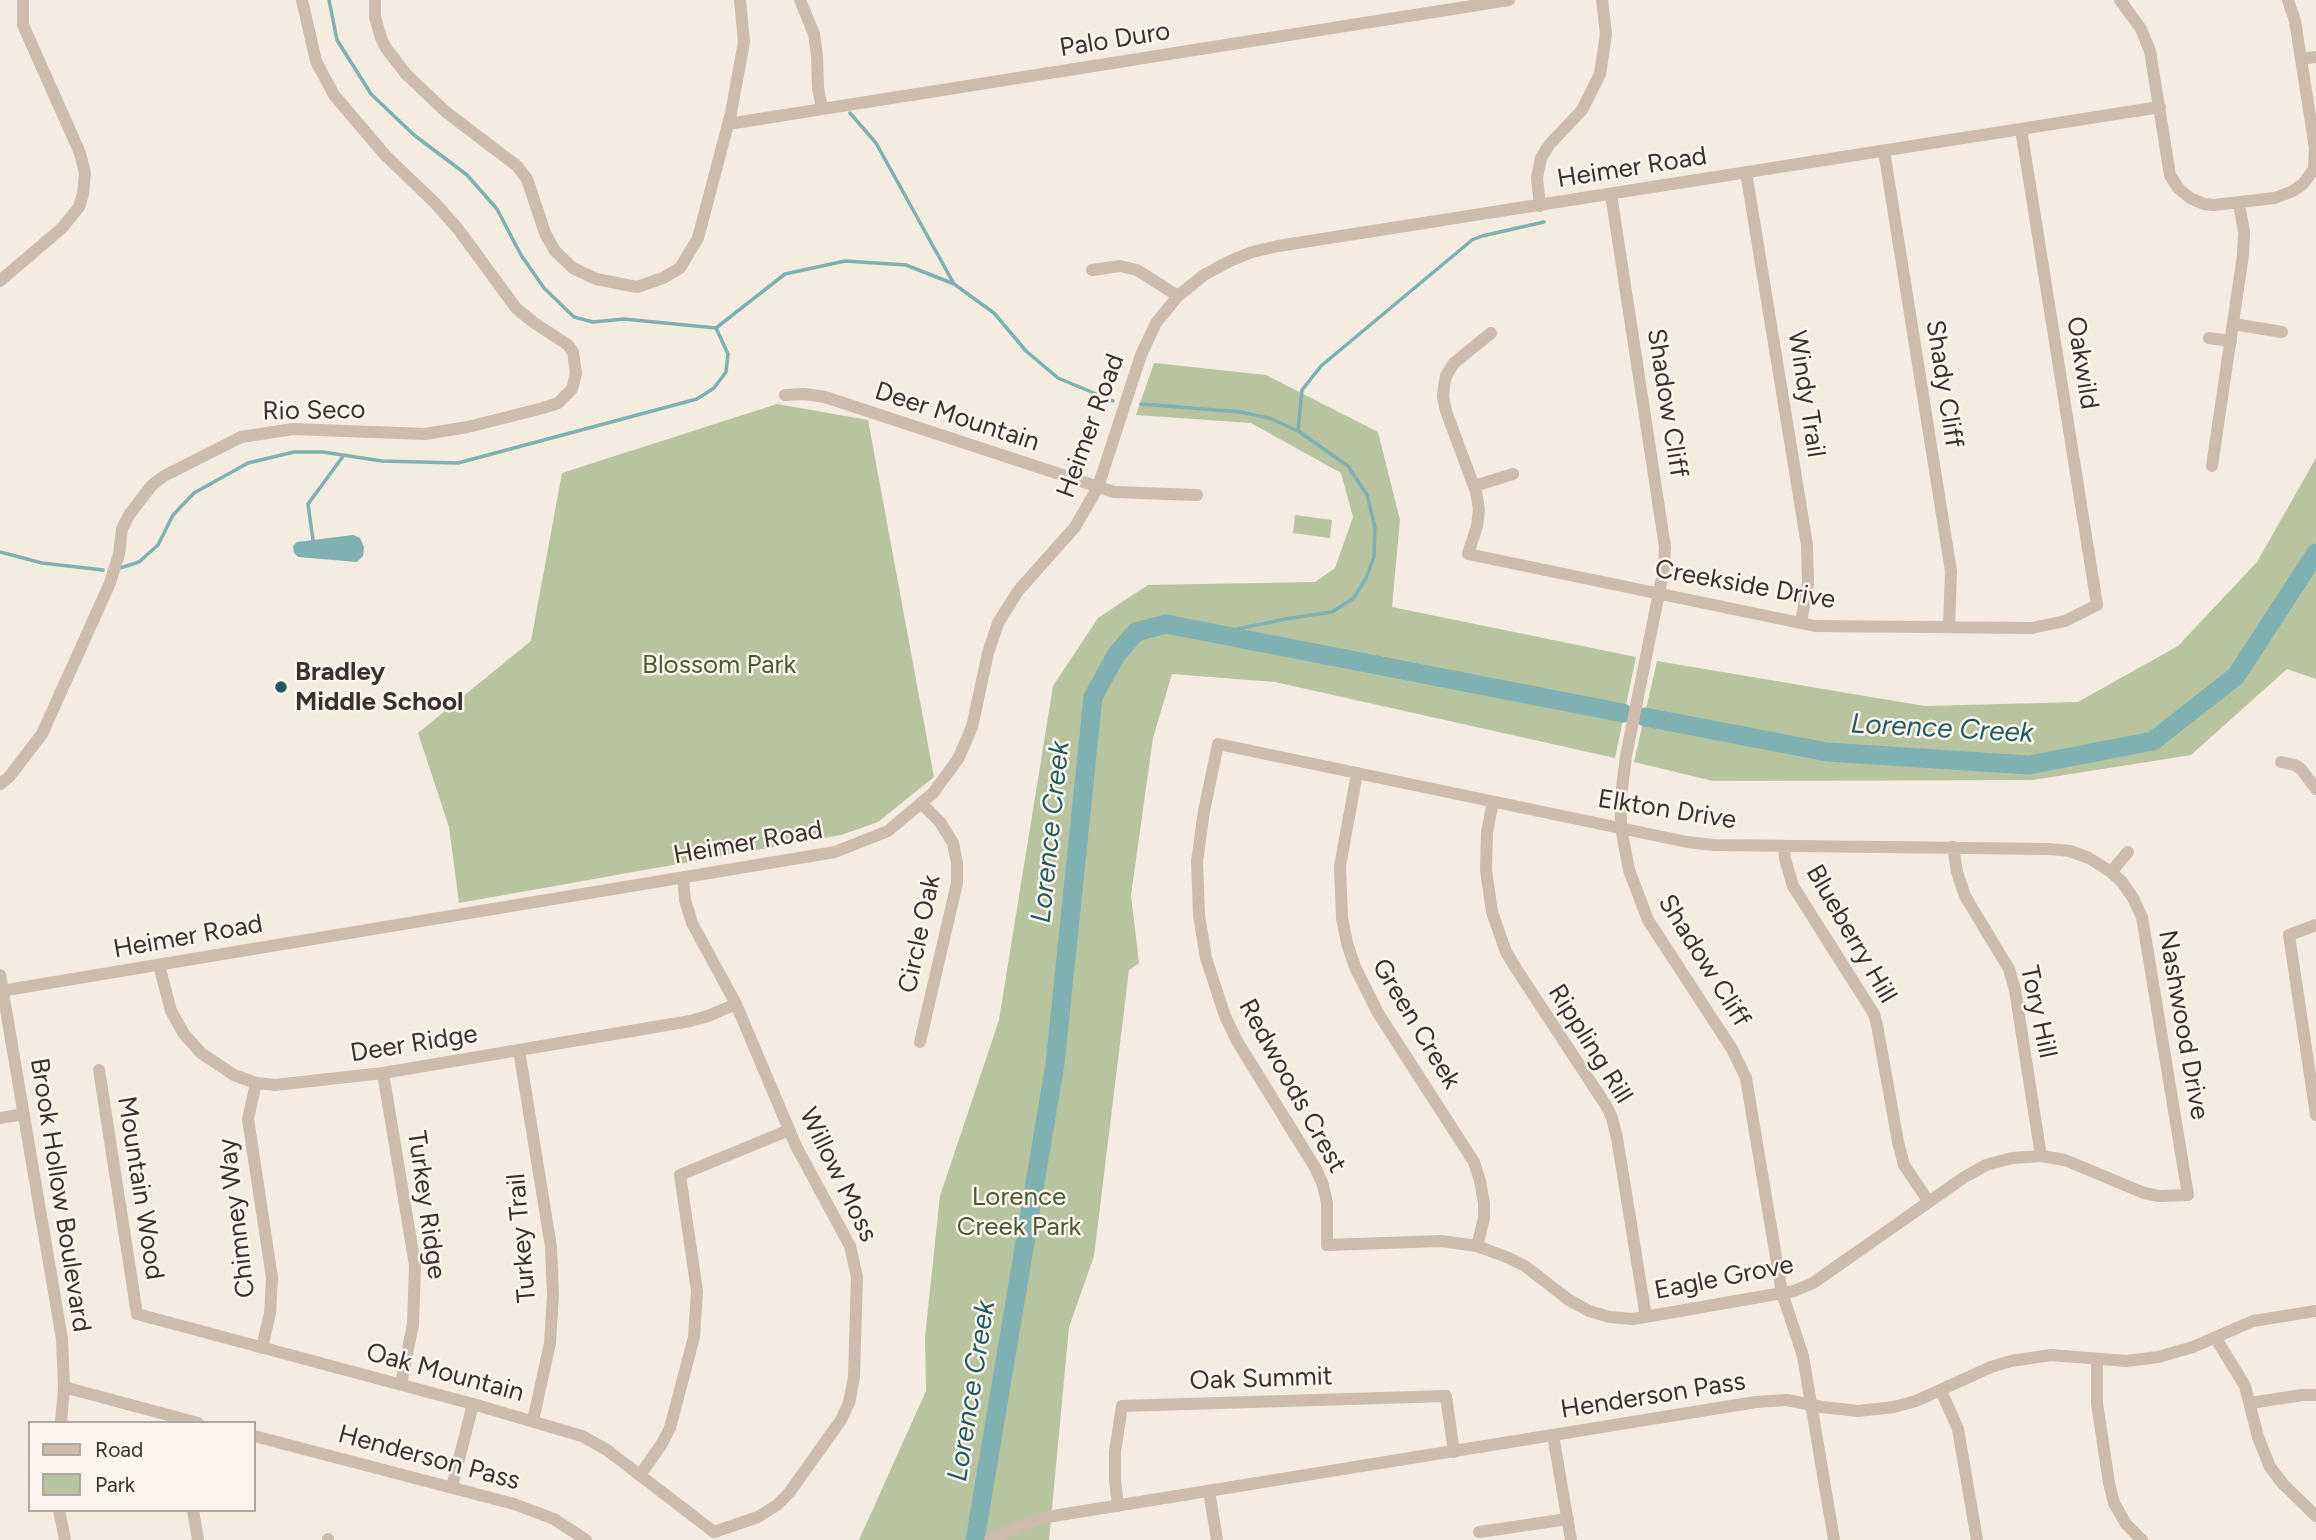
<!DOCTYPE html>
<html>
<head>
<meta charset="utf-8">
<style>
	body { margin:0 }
	#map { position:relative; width:2316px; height:1540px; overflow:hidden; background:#f4ebe1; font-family:Figtree,sans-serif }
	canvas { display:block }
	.legend { position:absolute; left:28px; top:1421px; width:228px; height:91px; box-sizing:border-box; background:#fbf5ee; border:2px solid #aea6a0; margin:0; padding:9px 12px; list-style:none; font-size:21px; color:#3b302b }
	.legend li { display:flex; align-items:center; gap:14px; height:35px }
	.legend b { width:35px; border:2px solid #aea6a0 }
</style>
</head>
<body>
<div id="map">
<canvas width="2316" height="1540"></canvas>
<ul class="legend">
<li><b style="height:9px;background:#cdbbac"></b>Road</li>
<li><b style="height:19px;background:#b8c4a0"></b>Park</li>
</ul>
</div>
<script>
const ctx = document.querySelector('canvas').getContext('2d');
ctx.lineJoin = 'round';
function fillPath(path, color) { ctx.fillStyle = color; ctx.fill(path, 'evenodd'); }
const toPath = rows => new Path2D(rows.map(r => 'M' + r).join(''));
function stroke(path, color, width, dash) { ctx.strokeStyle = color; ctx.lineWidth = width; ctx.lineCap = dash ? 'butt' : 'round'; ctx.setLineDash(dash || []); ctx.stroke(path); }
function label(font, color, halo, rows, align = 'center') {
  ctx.font = font + ' Figtree,sans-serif'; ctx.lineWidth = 5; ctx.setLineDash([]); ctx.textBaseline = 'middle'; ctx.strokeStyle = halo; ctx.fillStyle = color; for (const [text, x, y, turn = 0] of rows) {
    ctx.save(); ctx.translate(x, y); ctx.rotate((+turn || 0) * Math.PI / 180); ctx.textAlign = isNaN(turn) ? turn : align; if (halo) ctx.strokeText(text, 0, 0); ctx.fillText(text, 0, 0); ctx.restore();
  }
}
fillPath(toPath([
	[1154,363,1266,375,1378,432,1400,520,1392,607,1636,657,1615,758,1275,682,1172,674,1153,738,1131,895,1139,963,1129,970,1094,1256,1069,1327,1049,1540,859,1540,926,1391,925,1337,940,1196,999,1020,1053,686,1098,618,1148,585,1315,582,1335,568,1353,517,1341,473,1251,423,1136,415],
	[777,404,868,420,934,777,878,822,841,835,459,903,449,827,418,733,531,641,562,473],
	[2316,458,2316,679,2287,669,2191,755,2033,780,1713,781,1634,762,1657,661,1925,706,2078,702,2178,646,2257,562],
	[1295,515,1332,520,1330,538,1293,533]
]), '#b8c4a0');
fillPath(toPath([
	[353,535,360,538,364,547,363,556,357,562,298,557,294,553,293,546,297,542]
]), '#7fb0b2');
stroke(toPath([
	[329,0,337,40,371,94,414,135,467,175,497,209,521,255,544,288,574,317,593,322,624,319,716,328,785,274,845,261,906,265,954,284,994,313,1026,351,1058,378,1113,401],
	[850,113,876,143,954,284],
	[1141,404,1241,412,1272,419,1298,431,1348,466,1367,495,1375,527,1374,557,1366,578,1354,598,1332,612,1285,619,1214,634],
	[1298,431,1302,390,1321,366,1472,240,1482,236,1544,222],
	[313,540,308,504,344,455],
	[0,552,42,563,103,570],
	[120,568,139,562,158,545,173,515,194,493,248,463,294,452,323,452,382,461,458,463,697,399,714,388,726,372,728,354,716,328]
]), '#7fb0b2', 3.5);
stroke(toPath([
	[1645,717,1827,752,2029,765,2153,741,2236,676,2316,553],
	[975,1540,1055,1064,1093,697,1116,655,1136,632,1166,624,1623,713]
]), '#7fb0b2', 19);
stroke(toPath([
	[375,0,375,17,381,38,386,48,406,74,446,112,517,166,527,179,545,233,555,251,573,268,596,279,637,287,663,278,680,268,698,238,731,113,744,42,740,0],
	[800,0,814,34,817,56,818,88,822,109],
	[2120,0,2141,29,2150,51,2170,175,2178,188,2190,198,2204,204,2214,205,2275,198,2293,191,2303,184,2314,169,2315,148,2295,21,2288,0],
	[2301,59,2316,57],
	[728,124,1509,0],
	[1884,151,1951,571,1949,626],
	[1746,172,1807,545,1808,584,1801,623],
	[1611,194,1665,547,1664,568,1626,756,1621,796,1621,828,1629,870,1648,920,1732,1049,1746,1078,1782,1293,1803,1356,1834,1540],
	[1540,206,1537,178,1541,158,1549,145,1582,110,1600,74,1606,34,1602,0],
	[1092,270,1120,266,1137,270,1178,296],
	[0,281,62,228,79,207,83,194,85,173,80,153,23,25,23,0],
	[2233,324,2282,332],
	[1491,333,1454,363,1446,376,1444,386,1443,397,1446,411,1476,492,1479,509,1477,526,1468,554,1815,626,2032,628,2065,621,2097,605,2021,129],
	[2209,338,2231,341],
	[785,395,804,394,825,397,1114,492,1197,495],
	[2212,466,2243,255,2244,232,2239,204],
	[1474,486,1513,474],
	[1218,744,1687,842,1714,845,2050,849,2070,851,2089,858,2111,872,2122,882,2133,898,2142,917,2188,1195,2159,1196,2144,1193,2065,1160,2041,1156,2012,1158,1986,1165,1963,1178,1813,1283,1794,1291,1633,1319,1610,1317,1589,1311,1569,1300,1525,1266,1509,1258,1477,1246,1441,1241,1327,1245,1327,1203,1323,1185,1316,1169,1237,1041,1225,1016,1206,958,1199,915,1197,861,1204,811,1218,744],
	[2281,762,2295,765,2301,769,2316,789],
	[1357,773,1340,866,1342,918,1347,943,1355,967,1378,1013,1474,1162,1480,1181,1484,1203,1484,1218,1477,1246],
	[0,784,9,777,42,734,110,583,119,554,122,529,129,515,152,485,164,476,241,437,293,429,425,434,468,427,543,408,558,403,572,389,576,373,573,352,568,345,533,322,516,308,458,229,435,203,385,155,334,95,316,61,302,0],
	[1493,802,1487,832,1486,870,1492,912,1506,952,1517,970,1607,1107,1612,1118,1617,1138,1646,1317],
	[1784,846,1785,859,1793,886,1874,1014,1877,1025,1898,1142,1904,1165,1929,1202],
	[1953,847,1957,872,1965,896,2009,969,2015,990,2041,1156],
	[2111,872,2128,852],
	[2316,925,2289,935,2316,1115],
	[159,965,171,1011,184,1034,201,1053,234,1075,256,1083,275,1085,383,1073,690,1021,708,1016,736,1004],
	[0,975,62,1339,64,1387,61,1423],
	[0,991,835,852,888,831,933,793,958,759,972,727,988,653,998,623,1018,591,1075,527,1098,487,1141,355,1156,323,1178,296,1204,275,1230,261,1252,252,1278,246,2160,107],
	[920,1042,957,883,957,863,953,843,940,822,922,804],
	[519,1050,551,1247,553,1295,550,1343,533,1421],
	[99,1070,137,1314,473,1404,582,1436,607,1450,714,1532,758,1517,777,1505,789,1493,841,1420,849,1403,854,1377,857,1277,850,1246,796,1146,736,1004,692,923,685,900,683,877],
	[383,1073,415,1265,413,1324,401,1384],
	[256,1083,248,1119,272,1278,270,1313,262,1348],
	[0,1118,24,1114],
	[2215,1337,2245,1386,2258,1437,2270,1467,2283,1484,2316,1516],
	[2097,1359,2097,1403,2109,1483,2114,1503,2126,1524,2142,1540],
	[64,1387,198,1423],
	[1941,1391,1958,1429,1977,1540],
	[2251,1403,2302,1395,2316,1395],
	[1553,1435,1571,1540],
	[254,1436,514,1504,554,1519,586,1540],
	[640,1475,661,1445,670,1428,694,1337,697,1291,680,1175,789,1130],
	[452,1487,473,1404],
	[1209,1491,1217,1540],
	[1118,1506,1115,1480,1115,1452,1122,1406,1446,1396,1454,1452],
	[59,1510,65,1540],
	[193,1510,198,1540],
	[1479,1532,1568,1519],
	[328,1539,328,1540],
	[990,1540,1041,1518,1756,1402,1787,1400,1822,1407,1858,1411,1894,1407,1916,1401,1991,1367,2011,1361,2051,1355,2126,1361,2158,1357,2193,1347,2253,1321,2316,1311]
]), '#cdbbac', 12);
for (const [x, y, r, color] of [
	[281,687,7,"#1f5a5e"]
]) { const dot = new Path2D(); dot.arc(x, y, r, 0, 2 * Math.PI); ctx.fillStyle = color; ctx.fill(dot); stroke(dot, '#fbf5ee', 2.5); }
label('26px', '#3b302b', '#fbf5ee', [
	["Palo Duro",1115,40,-9],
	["Heimer Road",1632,168,-9],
	["Oakwild",2082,363,81],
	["Shady Cliff",1944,384,81],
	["Windy Trail",1806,394,81],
	["Shadow Cliff",1667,403,81],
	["Rio Seco",314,411,-1],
	["Deer Mountain",957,417,18],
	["Heimer Road",1091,426,-70],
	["Creekside Drive",1745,585,10],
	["Elkton Drive",1667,810,9],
	["Heimer Road",748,843,-10],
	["Circle Oak",920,934,-78],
	["Blueberry Hill",1851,934,60],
	["Heimer Road",188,937,-10],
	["Shadow Cliff",1704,961,58],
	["Tory Hill",2038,1012,78],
	["Green Creek",1416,1024,59],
	["Nashwood Drive",2183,1025,80],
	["Deer Ridge",414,1044,-9],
	["Rippling Rill",1590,1044,58],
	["Redwoods Crest",1292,1086,61],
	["Willow Moss",838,1175,64],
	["Mountain Wood",140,1188,81],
	["Brook Hollow Boulevard",60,1195,81],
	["Turkey Ridge",426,1205,82],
	["Chimney Way",237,1218,-97],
	["Turkey Trail",522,1238,-95],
	["Eagle Grove",1724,1278,-11],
	["Oak Mountain",445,1373,15],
	["Oak Summit",1261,1379,-2],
	["Henderson Pass",1653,1396,-9],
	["Henderson Pass",429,1458,15]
]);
label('26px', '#4a5a2e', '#fbf5ee', [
	["Blossom Park",719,665],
	["Lorence",1019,1197],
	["Creek Park",1019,1227]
]);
label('bold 26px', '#3b302b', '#fbf5ee', [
	["Bradley",295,672],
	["Middle School",295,702]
], 'left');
label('italic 28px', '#1f5a5e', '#fbf5ee', [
	["Lorence Creek",1942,729,3],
	["Lorence Creek",1051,832,-84],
	["Lorence Creek",972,1391,-81]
]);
</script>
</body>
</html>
